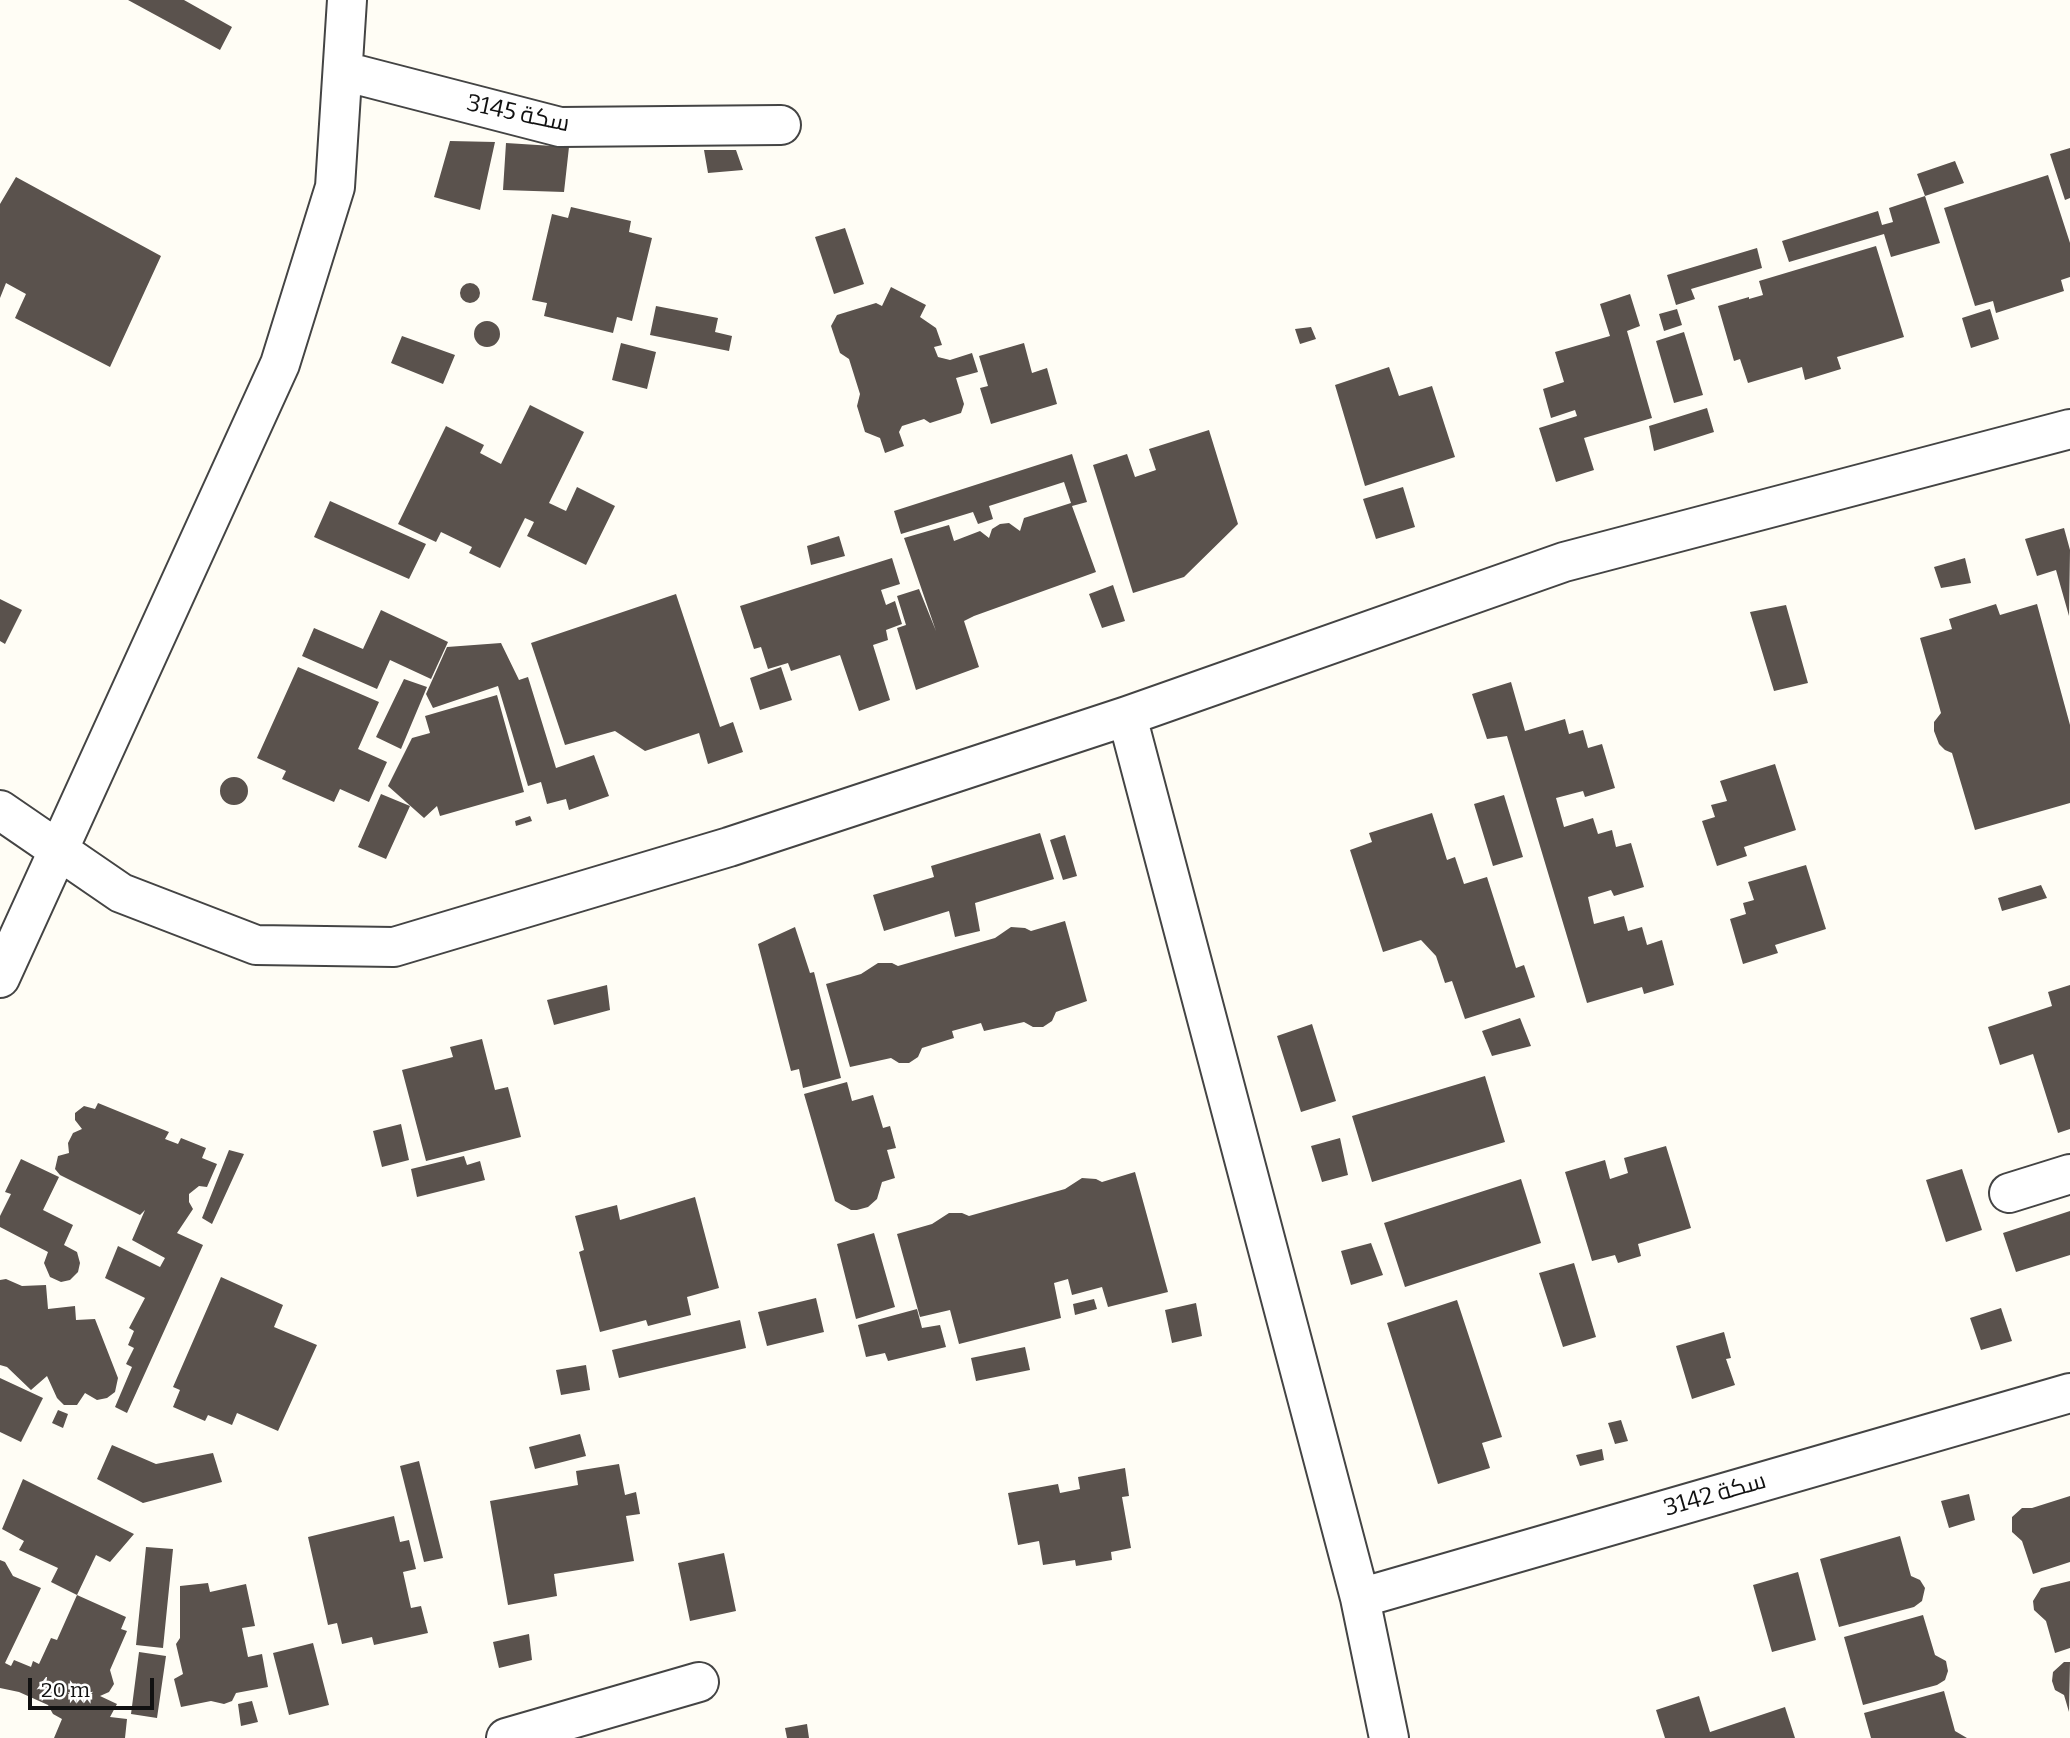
<!DOCTYPE html>
<html>
<head>
<meta charset="utf-8">
<style>
	body { margin:0 }
	#map { position:relative; width:2070px; height:1738px; overflow:hidden; background:#fffdf5; font-family:Bitter,serif }
	canvas { display:block }
	.scale { position:absolute; left:28px; top:1678px; width:126px; height:32px; box-sizing:border-box; border:4px solid #111; border-top:0; padding-left:9px; font-size:21px; line-height:24px; white-space:nowrap; color:#111; -webkit-text-stroke:5px #fff; paint-order:stroke }
</style>
</head>
<body>
<div id="map">
<canvas width="2070" height="1738"></canvas>
<div class="scale">20 m</div>
</div>
<script>
const ctx = document.querySelector('canvas').getContext('2d');
ctx.lineJoin = 'round';
function fillPath(path, color) { ctx.fillStyle = color; ctx.fill(path, 'evenodd'); }
const toPath = rows => new Path2D(rows.map(r => 'M' + r).join(''));
function stroke(path, color, width, dash) { ctx.strokeStyle = color; ctx.lineWidth = width; ctx.lineCap = dash ? 'butt' : 'round'; ctx.setLineDash(dash || []); ctx.stroke(path); }
function label(font, color, halo, rows, align = 'center') {
  ctx.font = font + ' Bitter,Cairo,serif'; ctx.lineWidth = 7; ctx.setLineDash([]); ctx.textBaseline = 'middle'; ctx.strokeStyle = halo; ctx.fillStyle = color; for (const [text, x, y, turn = 0] of rows) {
    ctx.save(); ctx.translate(x, y); ctx.rotate((+turn || 0) * Math.PI / 180); ctx.textAlign = isNaN(turn) ? turn : align; if (halo) ctx.strokeText(text, 0, 0); ctx.fillText(text, 0, 0); ctx.restore();
  }
}
fillPath(toPath([
	[128,0,184,0,232,27,220,50],
	[450,141,495,142,480,210,434,197],
	[506,143,569,147,564,192,503,190],
	[2070,148,2070,198,2065,200,2050,154],
	[704,150,736,150,743,170,708,173],
	[1955,161,1964,183,1925,196,1940,243,1891,257,1884,234,1789,262,1782,241,1878,211,1882,225,1893,222,1889,208,1925,196,1917,174],
	[2048,175,2070,243,2070,277,2061,280,2064,291,1996,313,1993,301,1975,306,1944,208],
	[16,177,161,256,110,367,15,318,26,294,6,283,0,298,0,204],
	[571,207,631,221,629,232,652,238,632,321,617,317,613,333,544,316,547,303,532,300,552,214,568,218],
	[845,228,864,284,834,294,815,237],
	[1876,246,1904,337,1837,357,1841,369,1805,380,1802,367,1748,383,1740,359,1734,361,1718,306,1749,297,1749,299,1763,295,1759,281],
	[1757,248,1762,268,1691,289,1695,299,1676,305,1667,275],
	'460 293a10 10 0 1 1 20 0a10 10 0 1 1-20 0Z',
	[891,287,926,305,920,317,936,328,942,345,934,347,938,357,950,360,972,353,978,372,956,378,964,404,961,413,930,423,924,419,902,426,899,432,904,446,885,453,880,438,865,432,857,406,860,394,849,359,840,353,831,326,837,315,876,303,882,306],
	[1630,294,1640,326,1627,331,1652,418,1584,438,1594,470,1556,482,1539,428,1577,416,1575,410,1551,418,1543,389,1564,382,1555,352,1610,336,1600,304],
	[656,306,718,318,715,332,732,336,729,351,650,335],
	[1677,309,1682,325,1664,331,1659,314],
	[1990,309,1999,339,1971,348,1962,318],
	'474 334a13 13 0 1 1 26 0a13 13 0 1 1-26 0Z',
	[1311,327,1316,339,1300,344,1295,329],
	[1684,332,1703,395,1674,403,1656,341],
	[402,336,455,355,443,384,391,363],
	[621,343,656,352,647,389,612,380],
	[1024,343,1032,373,1047,368,1057,404,991,424,980,388,988,386,979,356],
	[1389,367,1399,396,1432,386,1455,457,1365,486,1335,385],
	[530,405,584,432,549,503,566,511,577,487,615,506,586,565,527,536,534,522,525,518,500,568,469,553,472,547,441,532,436,542,398,524,446,426,484,445,480,453,501,464],
	[1707,408,1714,432,1654,451,1649,426],
	[1209,430,1238,524,1184,577,1133,593,1093,465,1127,454,1135,477,1156,470,1149,449],
	[1072,454,1087,502,1072,506,1096,572,974,616,964,621,979,667,916,690,897,628,906,625,897,596,919,589,936,631,904,538,949,525,954,541,980,531,989,538,992,529,1000,524,1009,523,1020,531,1024,518,1071,503,1064,482,989,506,993,519,978,524,973,512,901,534,894,511],
	[1403,487,1415,527,1376,539,1363,499],
	[330,501,426,544,409,579,314,537],
	[2064,528,2070,550,2069,616,2056,570,2037,576,2025,539],
	[839,536,845,556,811,565,807,546],
	[892,558,900,584,881,590,886,605,895,601,902,624,886,630,888,640,873,645,890,700,859,711,840,655,791,671,788,663,768,669,761,647,754,649,740,606],
	[1965,558,1971,583,1941,588,1934,567],
	[1113,585,1125,621,1102,628,1089,594],
	[676,594,720,727,733,722,743,752,708,764,699,733,645,751,615,731,565,745,531,643],
	[0,599,22,610,5,644,0,641],
	[1996,604,2000,615,2037,604,2070,725,2070,803,1975,830,1952,753,1945,750,1939,744,1934,731,1934,722,1941,713,1920,638,1952,629,1949,619],
	[1786,605,1808,683,1774,691,1750,612],
	[381,610,448,642,431,679,390,660,377,689,302,656,314,628,363,649],
	[501,643,519,680,528,677,556,768,594,755,609,796,569,810,566,799,547,804,541,782,528,786,498,686,433,708,426,694,447,647],
	[298,667,379,702,358,749,387,762,369,802,340,789,334,802,282,779,286,771,257,758],
	[781,667,792,700,760,710,750,678],
	[404,679,427,687,401,749,376,737],
	[1511,682,1525,731,1565,719,1569,734,1583,730,1588,748,1602,744,1615,788,1585,797,1583,791,1556,798,1564,827,1593,818,1598,834,1612,830,1616,847,1631,843,1644,887,1614,896,1611,890,1588,897,1594,924,1624,916,1628,931,1642,927,1647,945,1662,940,1674,985,1644,994,1642,987,1587,1003,1507,736,1487,739,1472,694],
	[497,695,524,792,440,816,437,806,424,818,388,786,412,738,430,733,425,716],
	[1775,764,1796,830,1744,847,1747,856,1717,866,1702,821,1715,817,1711,805,1727,801,1720,781],
	'220 791a14 14 0 1 1 28 0a14 14 0 1 1-28 0Z',
	[381,794,410,806,386,859,358,847],
	[1504,795,1523,857,1493,866,1474,804],
	[1432,813,1447,860,1455,857,1464,884,1487,877,1516,968,1524,965,1535,997,1465,1019,1452,981,1445,983,1436,956,1421,940,1383,952,1350,850,1372,842,1369,833],
	[530,816,532,821,516,826,515,821],
	[1040,833,1054,879,975,903,980,931,955,937,949,911,884,931,873,895,934,877,931,866],
	[1065,835,1077,876,1063,880,1050,840],
	[1806,865,1826,929,1775,945,1778,953,1743,964,1730,919,1746,914,1743,903,1754,900,1748,882],
	[2041,885,2047,898,2002,911,1998,898],
	[1065,921,1087,1001,1056,1012,1052,1021,1043,1027,1033,1027,1024,1022,984,1031,981,1023,952,1031,954,1038,922,1048,918,1057,909,1063,899,1063,891,1058,850,1067,826,984,861,974,878,963,892,963,898,966,995,938,1011,927,1025,928,1031,931],
	[795,927,810,973,814,972,841,1078,803,1088,799,1069,791,1071,758,944],
	[607,985,610,1010,554,1025,547,1000],
	[2070,985,2070,1129,2058,1133,2033,1054,2000,1065,1988,1027,2052,1006,2048,992],
	[1520,1018,1531,1046,1492,1056,1482,1031],
	[1312,1024,1336,1101,1301,1112,1277,1036],
	[482,1039,495,1090,508,1087,521,1137,426,1161,402,1070,453,1057,450,1047],
	[1485,1076,1505,1142,1372,1182,1352,1116],
	[847,1082,852,1101,873,1095,883,1128,890,1126,896,1148,887,1150,895,1178,882,1182,877,1199,868,1207,857,1210,851,1210,835,1201,804,1094],
	[98,1103,169,1132,165,1139,178,1144,181,1138,206,1148,202,1158,217,1164,207,1187,199,1186,189,1194,189,1202,193,1209,177,1233,203,1245,127,1413,115,1407,132,1367,126,1364,134,1348,128,1345,134,1331,129,1328,145,1298,105,1278,118,1246,160,1267,165,1258,132,1240,145,1210,140,1215,60,1175,55,1169,58,1156,69,1153,68,1143,73,1133,82,1129,75,1120,75,1113,84,1106,95,1109],
	[401,1124,409,1160,382,1167,373,1131],
	[1340,1138,1348,1175,1322,1182,1311,1146],
	[1666,1146,1691,1228,1638,1244,1641,1256,1618,1263,1615,1255,1592,1261,1565,1172,1605,1160,1610,1179,1628,1173,1624,1158],
	[229,1150,244,1154,212,1224,202,1218],
	[464,1156,467,1165,480,1161,485,1180,417,1197,411,1169],
	[21,1159,59,1177,43,1210,73,1225,64,1245,77,1252,80,1263,78,1272,70,1280,61,1282,50,1277,44,1263,48,1252,0,1227,0,1216,11,1194,5,1192],
	[1962,1169,1982,1230,1946,1242,1926,1180],
	[1135,1172,1168,1292,1108,1307,1102,1287,1072,1295,1068,1279,1054,1283,1061,1318,959,1344,950,1310,920,1317,897,1234,932,1224,949,1213,962,1213,969,1216,1065,1189,1082,1178,1096,1179,1102,1182],
	[1521,1179,1541,1243,1405,1287,1384,1223],
	[695,1197,719,1288,687,1297,691,1315,648,1326,646,1320,600,1332,579,1252,584,1250,575,1216,617,1205,620,1220],
	[2070,1211,2070,1255,2016,1272,2003,1233],
	[874,1233,895,1307,856,1319,837,1244],
	[1371,1243,1383,1275,1351,1285,1341,1251],
	[1574,1263,1596,1337,1563,1347,1539,1273],
	[221,1277,283,1305,274,1327,317,1345,278,1431,237,1413,232,1425,208,1415,205,1421,173,1407,180,1390,173,1387],
	[6,1279,22,1286,46,1285,48,1309,75,1306,76,1320,95,1319,118,1378,115,1392,107,1398,97,1400,85,1393,77,1405,64,1405,57,1398,47,1376,31,1390,7,1367,0,1365,0,1280],
	[816,1298,824,1332,767,1346,758,1312],
	[1094,1299,1097,1309,1075,1315,1073,1304],
	[1457,1300,1502,1437,1482,1443,1490,1468,1438,1484,1387,1323],
	[1196,1303,1202,1336,1172,1343,1165,1310],
	[2001,1308,2012,1341,1981,1350,1970,1318],
	[917,1309,922,1328,940,1325,946,1347,888,1361,885,1353,866,1357,858,1325],
	[740,1320,746,1348,619,1378,612,1350],
	[1724,1332,1731,1358,1726,1359,1735,1385,1692,1399,1676,1346],
	[1025,1347,1030,1370,976,1381,971,1358],
	[586,1365,590,1390,561,1395,556,1370],
	[0,1378,43,1398,21,1442,0,1432],
	[58,1410,68,1414,63,1428,52,1423],
	[1621,1420,1628,1441,1615,1444,1608,1423],
	[580,1434,586,1456,535,1469,529,1447],
	[112,1445,156,1464,213,1453,222,1482,143,1503,97,1479],
	[1602,1449,1604,1460,1580,1466,1576,1455],
	[419,1461,443,1558,424,1562,400,1466],
	[619,1464,625,1495,636,1492,640,1514,626,1516,634,1561,554,1574,557,1596,508,1605,490,1501,578,1485,576,1471],
	[1125,1468,1129,1496,1122,1497,1131,1548,1111,1552,1112,1560,1076,1566,1075,1560,1043,1565,1039,1541,1018,1545,1008,1493,1058,1484,1060,1493,1080,1489,1078,1477],
	[23,1479,134,1534,110,1562,96,1555,77,1595,51,1582,58,1568,19,1550,24,1541,2,1529],
	[1969,1494,1975,1520,1949,1528,1941,1501],
	[2070,1496,2070,1562,2033,1574,2022,1541,2012,1532,2012,1517,2022,1508,2032,1508],
	[394,1516,400,1542,409,1540,416,1569,403,1572,411,1608,421,1606,428,1633,374,1645,372,1637,342,1644,337,1623,328,1625,308,1537],
	[1900,1536,1911,1576,1920,1580,1925,1588,1922,1601,1914,1607,1839,1627,1820,1559],
	[146,1547,173,1549,163,1648,136,1645],
	[724,1553,736,1611,690,1621,678,1563],
	[0,1560,5,1562,13,1576,41,1588,5,1663,11,1666,14,1660,31,1667,33,1661,39,1664,51,1638,57,1640,77,1595,126,1617,121,1629,127,1631,110,1670,114,1684,109,1692,100,1696,117,1704,110,1717,127,1719,125,1738,54,1738,62,1719,53,1714,48,1705,19,1692,0,1688],
	[1798,1572,1816,1640,1772,1652,1753,1585],
	[2070,1581,2070,1648,2055,1653,2046,1621,2034,1610,2033,1601,2041,1588],
	[208,1583,210,1592,246,1584,255,1626,242,1628,248,1657,262,1654,268,1687,236,1693,232,1701,224,1704,211,1701,181,1707,174,1679,183,1674,176,1644,180,1638,180,1586],
	[1923,1615,1935,1655,1946,1661,1948,1671,1945,1680,1937,1685,1863,1705,1844,1637],
	[529,1634,532,1660,499,1668,493,1642],
	[313,1643,329,1705,289,1715,273,1653],
	[139,1652,166,1656,157,1718,131,1714],
	[2064,1662,2070,1662,2069,1712,2064,1695,2055,1690,2052,1681,2053,1672],
	[1944,1691,1955,1731,1967,1738,1871,1738,1864,1713],
	[1699,1696,1710,1732,1785,1707,1795,1738,1665,1738,1656,1710],
	[252,1701,258,1722,241,1726,238,1704],
	[807,1724,809,1738,787,1738,785,1728]
]), '#5a524d');
const minor = toPath([
	[343,71,560,127,781,125],
	[1127,716,1360,1598,1389,1738],
	[0,810,121,893,256,945,394,947,729,847,1127,716,1564,562,2070,429],
	[0,978,280,364,335,187,347,0],
	[2009,1193,2070,1174],
	[1360,1598,2070,1393],
	[506,1738,699,1682]
]);
stroke(minor, '#444', 42);
stroke(minor, '#fff', 38);
label('24px', '#111', '#fff', [
	["سكة 3145",518,114,12],
	["سكة 3142",1715,1495,-16]
]);
</script>
</body>
</html>
